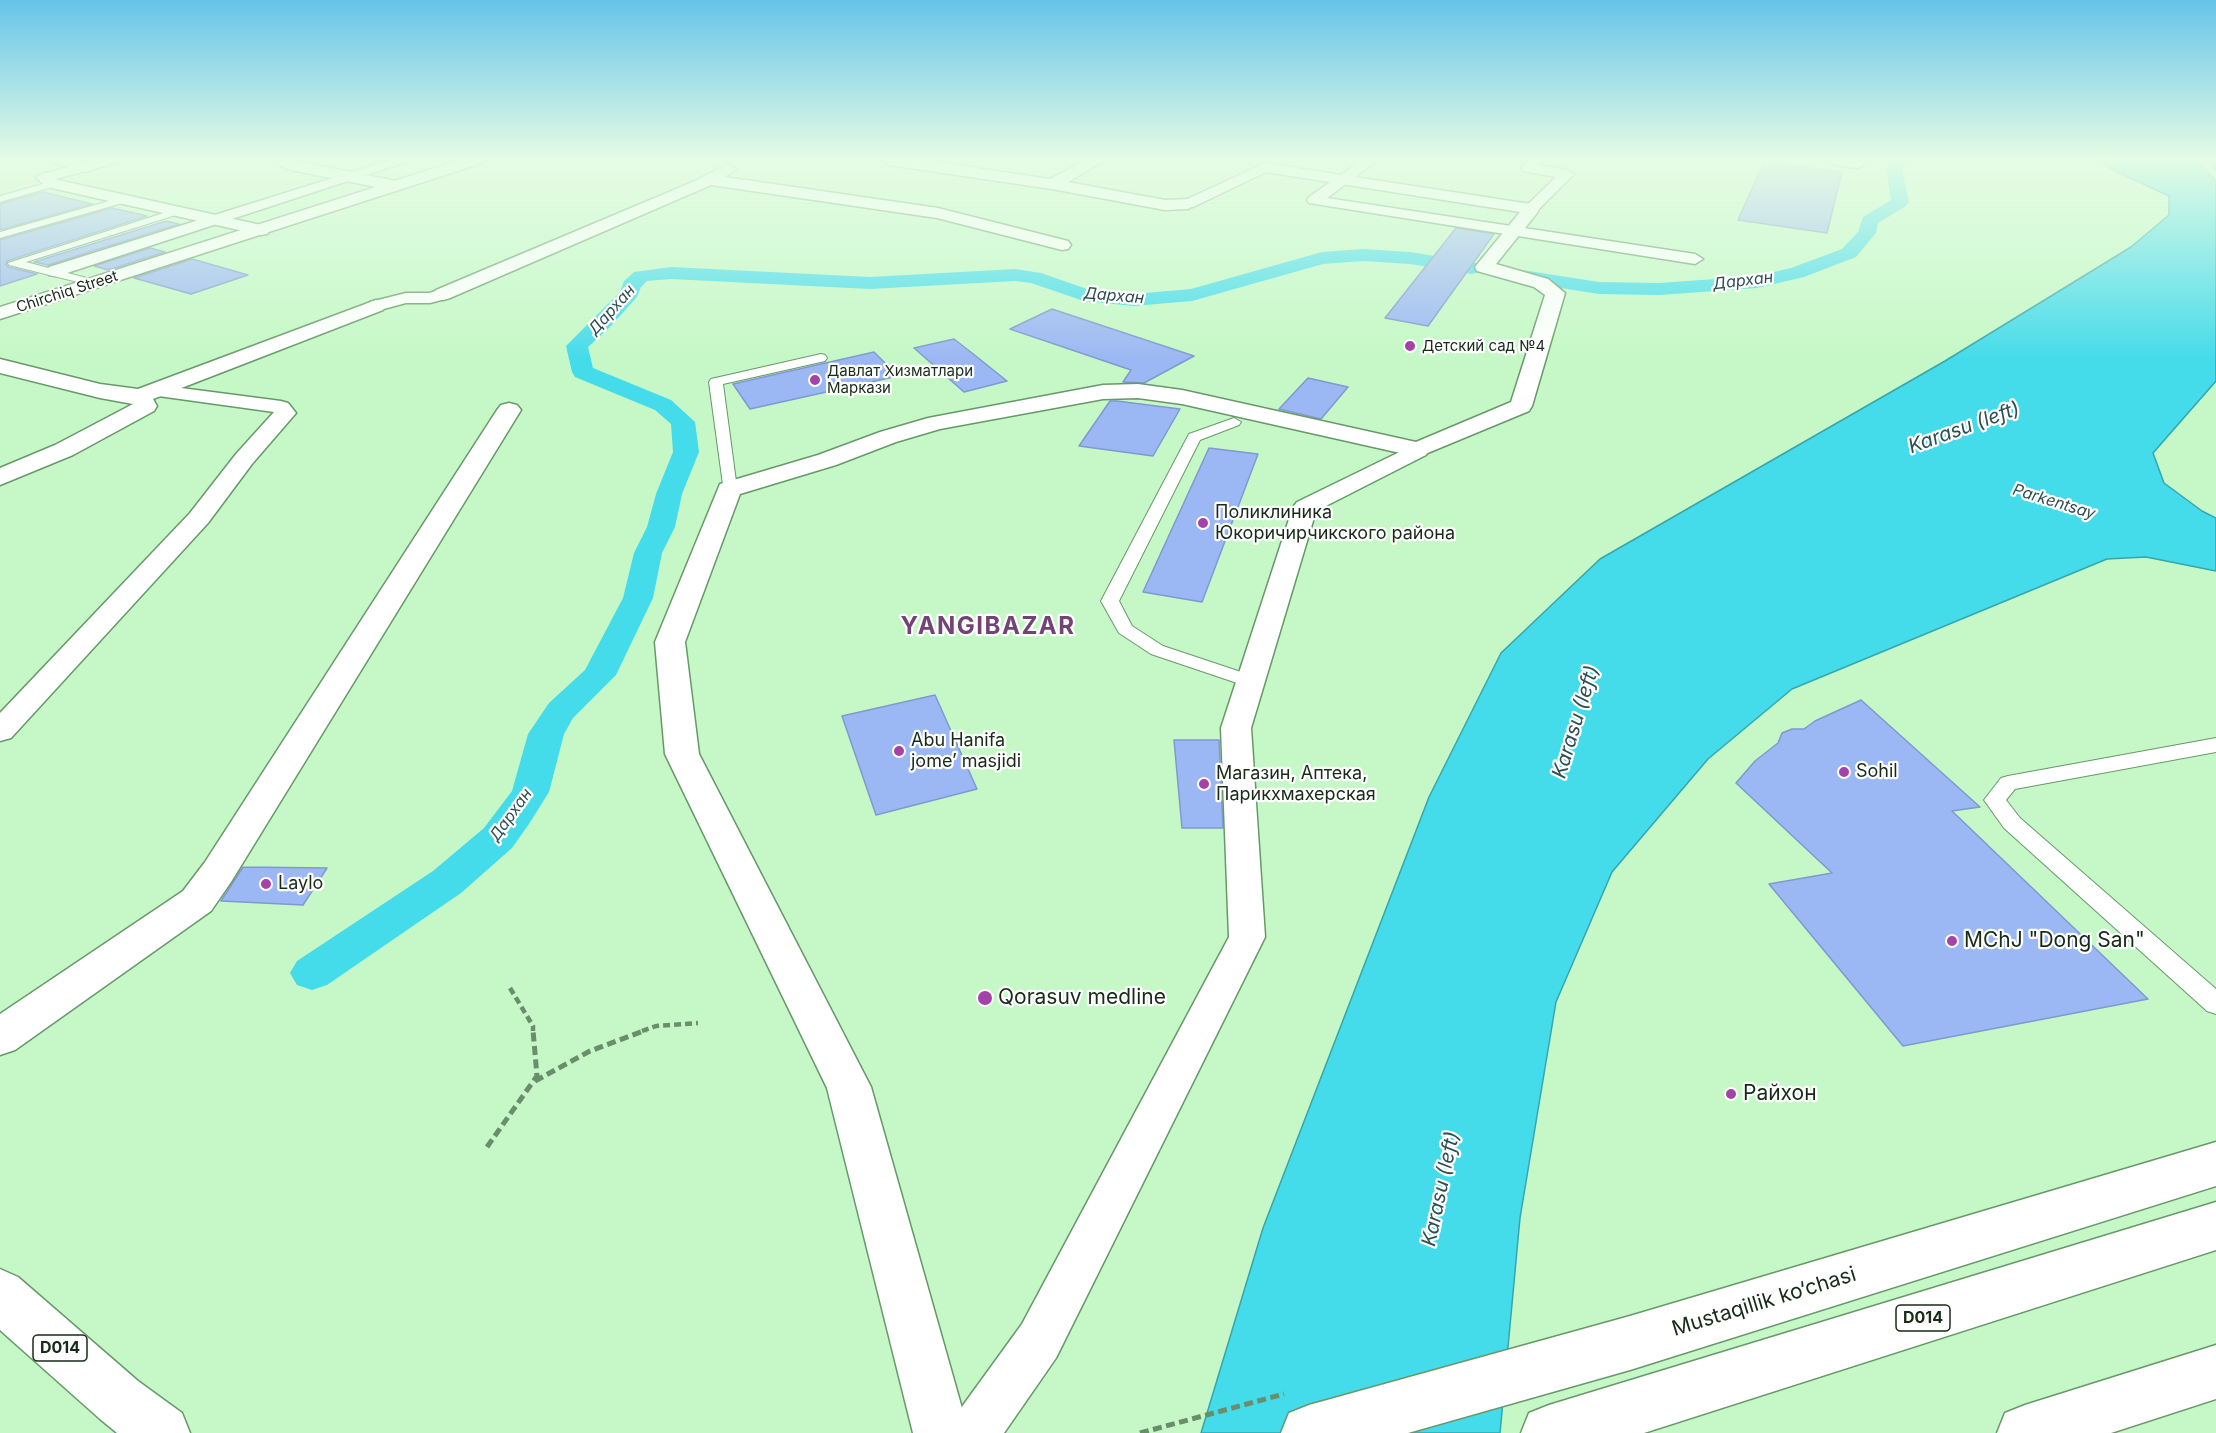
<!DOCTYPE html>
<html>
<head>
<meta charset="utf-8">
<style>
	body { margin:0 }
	canvas { display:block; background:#c5f8c6 }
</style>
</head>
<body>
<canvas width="2216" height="1433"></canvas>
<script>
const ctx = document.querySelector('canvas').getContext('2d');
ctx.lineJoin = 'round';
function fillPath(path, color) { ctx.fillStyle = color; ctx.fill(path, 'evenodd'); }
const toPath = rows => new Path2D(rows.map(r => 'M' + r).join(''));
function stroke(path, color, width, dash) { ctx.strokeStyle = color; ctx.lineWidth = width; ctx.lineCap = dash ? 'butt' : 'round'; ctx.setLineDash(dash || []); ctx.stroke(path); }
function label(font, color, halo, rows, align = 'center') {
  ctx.font = font + ' Inter,sans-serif'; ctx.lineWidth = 4.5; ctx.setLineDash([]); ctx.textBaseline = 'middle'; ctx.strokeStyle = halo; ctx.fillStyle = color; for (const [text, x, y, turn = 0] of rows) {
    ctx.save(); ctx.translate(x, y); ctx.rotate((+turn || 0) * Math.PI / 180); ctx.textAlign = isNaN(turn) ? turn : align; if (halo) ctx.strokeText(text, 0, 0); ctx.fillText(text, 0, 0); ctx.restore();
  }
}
const water = toPath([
	[2097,160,2197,160,2216,181,2216,381,2153,453,2164,483,2202,511,2216,518,2216,571,2146,557,2107,559,1792,689,1708,759,1612,872,1556,1002,1520,1218,1500,1433,1201,1433,1263,1228,1429,797,1501,653,1600,559,1945,361,2131,247,2169,215,2169,196,2113,170,2097,160]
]);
fillPath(water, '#44dbeb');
stroke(water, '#36a6ac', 1.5);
stroke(toPath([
	[2216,161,2212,162,2216,168]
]), '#36a6ac', 5);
fillPath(toPath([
	[1892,160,1908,160,1902,169,1909,202,1906,206,1878,223,1876,233,1856,257,1804,277,1757,288,1659,295,1599,294,1516,281,1509,279,1506,275,1509,271,1516,269,1599,282,1659,283,1757,276,1791,268,1842,249,1858,232,1863,217,1891,200,1886,169,1892,160],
	[1363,249,1410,252,1472,262,1479,264,1482,268,1479,272,1472,274,1410,264,1363,261,1323,264,1192,301,1134,306,1084,301,1031,283,1015,281,870,289,671,279,647,281,641,287,637,297,610,327,588,347,593,368,671,400,695,422,699,452,682,494,675,527,662,553,653,598,616,675,573,718,564,734,549,792,529,824,512,848,461,893,327,985,312,990,297,985,290,973,297,961,433,871,484,828,512,791,528,734,549,703,585,670,623,598,634,553,647,527,656,494,673,452,671,424,655,410,575,377,572,372,566,346,620,292,624,281,634,272,671,267,870,277,1015,269,1041,273,1087,289,1134,294,1191,289,1322,252,1363,249]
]), '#44dbeb');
const building = toPath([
	[1764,162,1842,172,1827,233,1738,220,1764,162],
	[43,192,92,204,0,230,0,204,43,192],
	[112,208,147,216,7,261,6,264,8,267,37,274,0,286,0,240,112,208],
	[166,221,179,224,48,265,34,262,166,221],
	[1456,228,1494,234,1428,326,1385,318,1456,228],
	[150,248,165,252,108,270,94,266,150,248],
	[192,259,248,275,191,294,134,278,192,259],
	[1052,309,1194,356,1144,383,1123,382,1131,370,1010,329,1052,309],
	[954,339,972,353,1007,381,964,392,914,348,954,339],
	[874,352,898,376,750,409,733,384,874,352],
	[1308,378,1348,387,1321,419,1279,409,1308,378],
	[1110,401,1117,401,1180,409,1153,456,1079,446,1110,401],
	[1209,448,1258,454,1202,602,1143,592,1209,448],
	[935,695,977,789,876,815,842,716,935,695],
	[1861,700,1980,807,1952,811,2148,999,1903,1046,1769,884,1832,873,1736,783,1755,761,1778,743,1782,733,1792,729,1804,729,1815,721,1861,700],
	[1174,740,1219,740,1223,828,1182,828,1174,740],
	[243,867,327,868,303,905,221,901,243,867]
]);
fillPath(building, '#9bb7f4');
stroke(building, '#8199cf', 1.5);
const service = toPath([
	[53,181,56,182,56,186,0,202,0,196,53,181],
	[123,197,128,200,126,202,0,238,0,232,123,197],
	[176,209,181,212,179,214,26,262,98,281,98,285,94,286,9,265,8,263,176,209],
	[821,354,825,355,827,358,825,361,723,384,737,489,734,492,724,492,709,382,711,379,821,354],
	[1234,418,1241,422,1239,425,1200,440,1119,601,1132,626,1163,646,1256,677,1258,681,1256,685,1249,687,1151,654,1119,633,1101,601,1189,434,1234,418],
	[2216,738,2216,752,2015,789,2006,800,2020,818,2216,989,2216,1014,2207,1011,2004,828,1984,800,2001,778,2008,776,2216,738]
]);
const pedestrian = toPath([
	[93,160,117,160,116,163,44,182,37,178,39,175,93,160],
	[390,160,412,160,61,275,55,276,49,275,47,271,49,267,390,160],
	[1362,160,1378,160,1327,198,1695,254,1703,259,1695,264,1309,203,1307,200,1309,197,1362,160],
	[1528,160,1542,160,1538,165,1567,170,1574,174,1536,212,1531,214,1523,209,1556,177,1523,171,1521,168,1528,160],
	[1261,165,1268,169,1266,172,1193,207,1183,207,1181,204,1183,201,1261,165],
	[443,289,449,290,452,294,449,298,430,303,406,303,376,311,370,310,367,306,370,302,406,293,429,293,443,289],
	[158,385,281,401,288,403,296,413,252,464,208,523,11,738,0,741,0,713,190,513,236,454,274,412,151,395,148,391,151,387,158,385],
	[1418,443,1426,445,1429,450,1426,455,1316,511,1251,728,1265,937,1056,1358,1004,1433,948,1433,956,1415,1022,1324,1229,937,1221,728,1293,507,1297,502,1418,443]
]);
const minor = toPath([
	[51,160,79,160,92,164,95,167,87,172,53,163,51,160],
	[291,160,396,181,404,186,396,191,286,169,278,164,281,161,291,160],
	[882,160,923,160,1050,179,1086,160,1105,160,1068,182,1165,200,1188,199,1196,204,1188,209,1165,210,1052,189,889,165,882,160],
	[1828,160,1865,160,1862,166,1857,168,1835,165,1828,160],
	[1264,163,1537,205,1539,209,1537,213,1496,264,1548,279,1565,293,1532,406,1529,411,1418,457,1182,404,1138,398,1103,399,940,429,896,442,836,465,740,494,685,642,699,754,871,1087,969,1433,913,1433,827,1088,665,754,655,642,720,484,818,455,880,432,928,418,1103,385,1138,384,1182,390,1416,442,1511,402,1545,295,1534,287,1477,271,1475,267,1520,212,1259,171,1256,168,1264,163],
	[728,164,736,169,725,177,938,208,1068,241,1071,245,1068,249,1062,250,937,218,711,185,450,298,443,300,436,298,433,294,436,290,695,181,728,164],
	[44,173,58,180,261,225,267,226,270,230,267,234,261,235,47,187,36,178,44,173],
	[376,300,383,302,386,306,383,310,153,399,157,406,154,411,73,455,0,485,0,468,55,445,133,404,100,398,0,373,0,359,100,384,138,389,376,300],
	[509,403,517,405,521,410,231,882,211,911,15,1050,0,1055,0,1014,183,891,205,862,497,410,501,405,509,403],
	[2216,1345,2216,1399,2111,1433,1997,1433,2005,1413,2025,1405,2216,1345]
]);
const secondary = toPath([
	[460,160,484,160,482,163,0,319,0,307,460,160]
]);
const primary = toPath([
	[2216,1142,2216,1186,1630,1370,1408,1433,1281,1433,1289,1413,1309,1405,1630,1316,2216,1142],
	[2216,1202,2216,1250,1644,1433,1521,1433,1529,1413,1549,1405,2216,1202],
	[0,1269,18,1277,138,1381,182,1413,190,1433,117,1433,100,1419,0,1330,0,1269]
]);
stroke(service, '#68986a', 2);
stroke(pedestrian, '#68986a', 3);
stroke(minor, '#68986a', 3);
stroke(secondary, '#68986a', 3);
stroke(primary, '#68986a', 3);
stroke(toPath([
	[510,988,533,1026,533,1031],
	[642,1031,656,1026,698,1023]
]), '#6a8d6b', 4.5, [7, 4]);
stroke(toPath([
	[535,1081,590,1051,646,1030],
	[487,1147,537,1076,533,1030],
	[1140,1433,1284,1394]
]), '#6a8d6b', 5, [9, 4.5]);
fillPath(service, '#fff');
fillPath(pedestrian, '#fff');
fillPath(minor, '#fff');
fillPath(secondary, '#fff');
fillPath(primary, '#fff');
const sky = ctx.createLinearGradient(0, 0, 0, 361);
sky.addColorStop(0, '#66c4e9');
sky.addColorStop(0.44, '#e5fce5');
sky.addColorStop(1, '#e5fce500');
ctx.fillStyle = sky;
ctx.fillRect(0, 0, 2216, 361);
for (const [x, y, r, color] of [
	[1410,346,6,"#a442a9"],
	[815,380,6,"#a442a9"],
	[1203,523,6,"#a442a9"],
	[899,751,6,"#a442a9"],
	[1844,772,6,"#a442a9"],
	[1204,784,6,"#a442a9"],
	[266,884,6,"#a442a9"],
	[1952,941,6,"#a442a9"],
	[985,998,8,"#a442a9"],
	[1731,1094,6,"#a442a9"]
]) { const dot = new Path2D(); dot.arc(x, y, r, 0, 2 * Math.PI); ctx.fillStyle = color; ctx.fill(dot); stroke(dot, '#fff', 2); }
label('15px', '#172b18', '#fff', [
	["Chirchiq Street",67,292,-18]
]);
label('15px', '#172b18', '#fff', [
	["Детский сад №4",1422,346],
	["Давлат Хизматлари",827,371],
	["Маркази",827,388]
], 'left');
label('italic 16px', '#2f4e52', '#fff', [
	["Дархан",1743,281,-7],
	["Дархан",1114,296,5],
	["Дархан",612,310,-48],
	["Parkentsay",2054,502,17],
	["Дархан",511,815,-54]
]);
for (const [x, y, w] of [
	[1923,1318,54],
	[60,1348,54]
]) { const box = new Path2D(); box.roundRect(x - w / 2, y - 13, w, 26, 4.5); ctx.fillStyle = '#fff'; ctx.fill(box); stroke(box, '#172b18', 1.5); }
label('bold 16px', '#172b18', null, [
	["D014",1923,1318],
	["D014",60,1348]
]);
label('18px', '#172b18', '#fff', [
	["Поликлиника",1215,513],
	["Юкоричирчикского района",1215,534],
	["Abu Hanifa",911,741],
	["jome’ masjidi",911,762],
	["Sohil",1856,772],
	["Магазин, Аптека,",1216,774],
	["Парикхмахерская",1216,795],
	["Laylo",278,884]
], 'left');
label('italic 20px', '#2f4e52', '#fff', [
	["Karasu (left)",1964,428,-20],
	["Karasu (left)",1576,722,-73],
	["Karasu (left)",1441,1189,-78]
]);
label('21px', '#172b18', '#fff', [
	["MChJ \"Dong San\"",1964,941],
	["Qorasuv medline",998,998],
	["Райхон",1743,1094]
], 'left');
label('21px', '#172b18', '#fff', [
	["Mustaqillik ko‘chasi",1764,1302,-17]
]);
ctx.letterSpacing = '1.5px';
label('bold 24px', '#744376', '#fff', [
	["YANGIBAZAR",988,627]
]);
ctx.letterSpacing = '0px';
</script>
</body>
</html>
